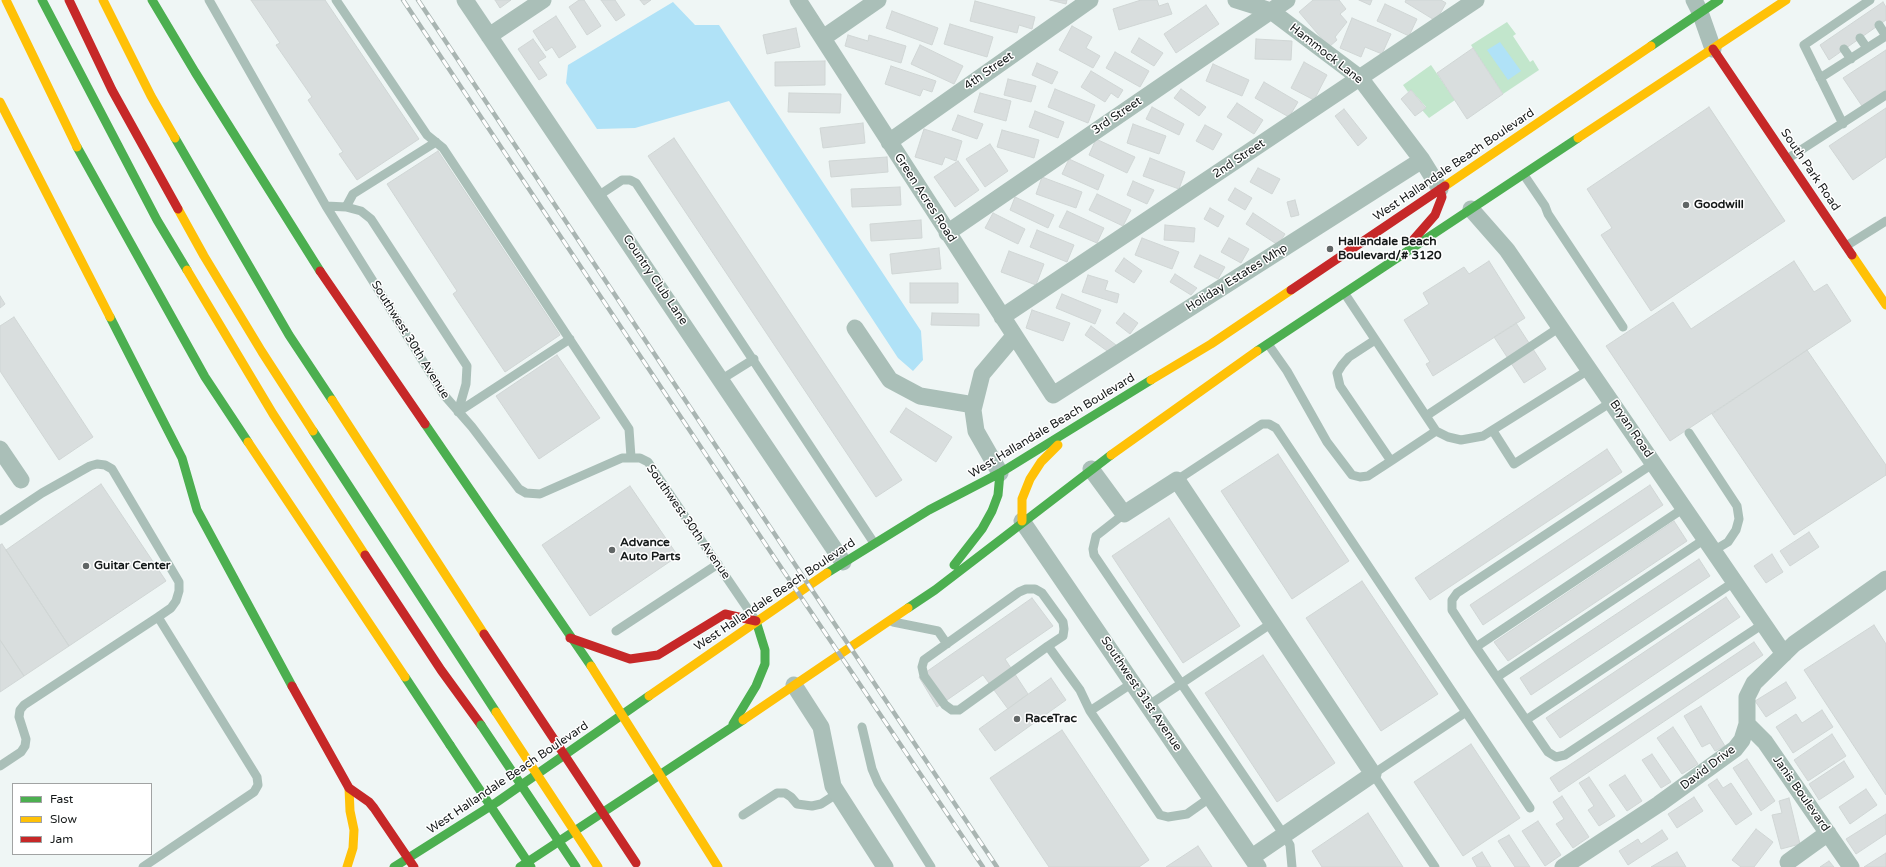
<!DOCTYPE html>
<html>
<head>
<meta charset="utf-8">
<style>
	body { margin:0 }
	#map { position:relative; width:1886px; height:867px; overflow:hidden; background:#eff6f5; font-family:"Varela Round",sans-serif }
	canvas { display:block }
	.legend { position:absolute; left:12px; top:783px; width:140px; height:72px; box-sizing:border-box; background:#fff; border:1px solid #a1a3a3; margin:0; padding:5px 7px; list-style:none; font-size:12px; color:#151919 }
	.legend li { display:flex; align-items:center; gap:8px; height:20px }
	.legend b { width:20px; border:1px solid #a1a3a3 }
</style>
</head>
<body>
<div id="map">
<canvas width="1886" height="867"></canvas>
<ul class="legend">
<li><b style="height:5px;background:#4caf50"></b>Fast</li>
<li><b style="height:5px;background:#ffc107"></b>Slow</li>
<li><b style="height:5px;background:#c62828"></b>Jam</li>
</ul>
</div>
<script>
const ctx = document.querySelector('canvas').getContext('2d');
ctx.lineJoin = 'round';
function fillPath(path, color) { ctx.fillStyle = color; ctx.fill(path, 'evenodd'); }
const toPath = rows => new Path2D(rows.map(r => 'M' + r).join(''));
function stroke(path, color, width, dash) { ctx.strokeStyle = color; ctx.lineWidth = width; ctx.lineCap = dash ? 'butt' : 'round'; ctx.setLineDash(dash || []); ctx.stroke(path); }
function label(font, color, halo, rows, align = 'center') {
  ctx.font = font + ' "Varela Round",sans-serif'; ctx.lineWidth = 3; ctx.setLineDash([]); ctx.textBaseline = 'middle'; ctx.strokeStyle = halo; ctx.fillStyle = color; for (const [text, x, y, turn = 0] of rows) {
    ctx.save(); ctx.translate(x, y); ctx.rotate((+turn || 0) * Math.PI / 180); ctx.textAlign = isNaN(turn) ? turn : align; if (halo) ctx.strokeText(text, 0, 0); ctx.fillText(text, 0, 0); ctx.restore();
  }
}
fillPath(toPath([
	[1507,22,1516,34,1513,36,1530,62,1533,60,1539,70,1503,94,1471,45],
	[1431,65,1455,100,1429,118,1422,110,1426,107,1411,90,1408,92,1403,85]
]), '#c2e6cc');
fillPath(toPath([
	[673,2,695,25,719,25,921,331,923,360,913,371,898,358,729,101,635,128,597,129,566,83,568,65],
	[1500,42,1521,71,1508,80,1487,50]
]), '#b0e2f7');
const building = toPath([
	[251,0,325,0,419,139,357,180,339,154,343,152,308,100,312,97,276,45,280,43,251,0],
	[495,0,511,0,500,8,495,0],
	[579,0,584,0,601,26,587,35,569,7,579,0],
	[601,0,615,0,625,15,616,21,601,0],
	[640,0,651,0,644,5,640,0],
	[1050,0,1067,0,1066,4,1050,0],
	[1141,0,1157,0,1159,6,1168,3,1172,14,1119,30,1113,9,1141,0],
	[1313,0,1339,0,1346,9,1340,14,1347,22,1335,37,1337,40,1329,47,1299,12,1313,0],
	[1359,0,1372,0,1370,5,1359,0],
	[1406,0,1441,0,1446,3,1436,21,1405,2,1406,0],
	[975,1,1035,17,1032,29,1019,25,1017,33,970,21,975,1],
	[1883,2,1886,7,1886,20,1829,60,1820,45,1883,2],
	[1385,4,1417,19,1409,36,1377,21,1385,4],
	[1206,5,1219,24,1176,53,1164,34,1206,5],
	[892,11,938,28,932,45,886,28,892,11],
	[556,16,576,47,559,58,552,47,546,51,533,31,556,16],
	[1352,18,1391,34,1382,54,1365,47,1361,57,1340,48,1352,18],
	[950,24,993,37,987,57,944,44,950,24],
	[1072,26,1092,37,1086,48,1100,56,1093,68,1059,50,1072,26],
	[796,28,800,47,767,54,763,35,796,28],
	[848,35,868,41,869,35,906,46,901,63,845,46,848,35],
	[1139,38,1163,53,1154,66,1131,52,1139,38],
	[533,39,546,57,538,62,547,75,539,80,518,49,533,39],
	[1256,39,1292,41,1291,60,1255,59,1256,39],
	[920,45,963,66,954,84,911,64,920,45],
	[1473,48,1503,94,1467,119,1437,73,1473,48],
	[1886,50,1886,90,1862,106,1843,78,1886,50],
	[1115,52,1149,71,1140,87,1106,68,1115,52],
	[825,61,825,85,775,86,775,62,825,61],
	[1304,62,1327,75,1314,100,1291,88,1304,62],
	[1037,63,1058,72,1052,84,1032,75,1037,63],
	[1213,64,1249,80,1242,96,1206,81,1213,64],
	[891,66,936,81,932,92,923,89,920,96,885,84,891,66],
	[1091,71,1123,90,1118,98,1111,93,1105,102,1081,87,1091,71],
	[1008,79,1036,86,1031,102,1004,95,1008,79],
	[1264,82,1298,102,1289,117,1255,98,1264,82],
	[1055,89,1095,105,1088,123,1048,107,1055,89],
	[1181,89,1206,107,1199,116,1174,98,1181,89],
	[1411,90,1426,108,1415,116,1401,99,1411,90],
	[789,93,841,94,840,113,788,112,789,93],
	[980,93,1011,101,1006,121,974,112,980,93],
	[1237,103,1263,120,1254,134,1227,117,1237,103],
	[1152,107,1184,124,1179,135,1146,119,1152,107],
	[1709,107,1785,221,1651,311,1601,235,1612,228,1587,189,1709,107],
	[1886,108,1886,157,1853,180,1829,146,1886,108],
	[1344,109,1367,138,1358,146,1335,116,1344,109],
	[1035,111,1064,122,1058,138,1029,127,1035,111],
	[958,115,983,124,977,139,952,130,958,115],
	[863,123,865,143,823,148,820,128,863,123],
	[1133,124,1166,136,1159,154,1127,143,1133,124],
	[1205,125,1222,134,1213,150,1196,141,1205,125],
	[924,129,962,141,956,161,945,157,942,165,915,157,924,129],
	[1002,130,1039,140,1034,158,997,147,1002,130],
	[674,138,902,480,876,497,648,156,674,138],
	[1096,139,1135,157,1127,173,1089,155,1096,139],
	[990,144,1008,171,985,187,966,159,990,144],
	[438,151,560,335,505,372,453,294,457,291,387,184,438,151],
	[887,157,888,172,831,177,829,161,887,157],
	[1150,158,1185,172,1179,189,1143,176,1150,158],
	[1069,159,1104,175,1098,190,1062,174,1069,159],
	[958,161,979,190,955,207,934,177,958,161],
	[1258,168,1280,179,1272,194,1250,182,1258,168],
	[1042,177,1082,192,1076,208,1036,194,1042,177],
	[1133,181,1154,190,1147,204,1127,195,1133,181],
	[900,187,901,205,852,207,851,189,900,187],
	[1235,188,1252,198,1245,210,1228,200,1235,188],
	[1097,194,1131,210,1123,226,1089,210,1097,194],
	[1015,197,1054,215,1048,228,1010,210,1015,197],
	[1295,200,1299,215,1291,217,1287,202,1295,200],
	[1210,208,1224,216,1218,227,1204,219,1210,208],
	[1067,211,1104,228,1097,243,1059,227,1067,211],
	[993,213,1025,229,1018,244,985,228,993,213],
	[1253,213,1285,234,1278,245,1246,224,1253,213],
	[921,220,922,238,871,241,870,224,921,220],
	[1165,225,1195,228,1194,242,1164,240,1165,225],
	[1037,230,1074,245,1067,262,1030,247,1037,230],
	[1142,238,1179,252,1172,269,1135,255,1142,238],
	[1229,238,1249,249,1241,263,1221,252,1229,238],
	[939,248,941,269,892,274,890,254,939,248],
	[1009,251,1044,264,1036,285,1001,272,1009,251],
	[1200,255,1225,267,1218,279,1194,267,1200,255],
	[1124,258,1142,271,1134,283,1115,271,1124,258],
	[1489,261,1525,318,1433,376,1426,364,1430,362,1404,320,1429,304,1423,293,1464,267,1469,274,1489,261],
	[1794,261,1814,292,1827,284,1851,321,1670,441,1606,346,1673,302,1691,329,1794,261],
	[1175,274,1197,288,1191,295,1170,282,1175,274],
	[1088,275,1108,281,1105,290,1119,294,1117,303,1082,292,1088,275],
	[910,283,958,283,958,303,910,303,910,283],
	[1062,294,1101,310,1095,324,1056,308,1062,294],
	[0,296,5,304,0,308,0,296],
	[1032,310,1070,323,1063,341,1026,328,1032,310],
	[932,313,979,314,979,326,931,325,932,313],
	[1124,313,1138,323,1130,334,1116,323,1124,313],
	[14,317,93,437,59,460,0,371,0,326,14,317],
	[1516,323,1546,369,1524,383,1494,337,1516,323],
	[1091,326,1116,345,1110,353,1085,335,1091,326],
	[1807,350,1886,465,1886,475,1794,535,1712,414,1807,350],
	[557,355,600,418,539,459,496,396,557,355],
	[906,408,952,437,936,462,890,432,906,408],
	[1607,449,1622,472,1430,600,1415,578,1607,449],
	[1278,454,1349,561,1292,599,1221,491,1278,454],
	[101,484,166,581,69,646,6,550,101,484],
	[1650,485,1663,505,1483,625,1470,605,1650,485],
	[630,486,678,556,590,616,542,545,630,486],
	[1169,518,1240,626,1183,663,1112,556,1169,518],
	[1674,521,1687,541,1508,661,1494,642,1674,521],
	[1809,532,1819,547,1790,566,1780,551,1809,532],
	[2,544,69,646,24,676,0,640,0,545,2,544],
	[1772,554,1783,572,1766,583,1754,566,1772,554],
	[1699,559,1710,576,1531,695,1520,678,1699,559],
	[1362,581,1438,694,1381,731,1306,618,1362,581],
	[1726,597,1740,617,1560,738,1546,718,1726,597],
	[1032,598,1053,626,1005,659,1028,694,1008,709,983,675,937,707,919,677,1032,598],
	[1874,625,1886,644,1886,795,1804,670,1874,625],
	[0,640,24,676,0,692,0,640],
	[1754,642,1763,655,1559,792,1550,778,1754,642],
	[1263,655,1335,763,1277,802,1205,693,1263,655],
	[1051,678,1066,700,995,751,979,729,1051,678],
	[1786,682,1796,698,1766,717,1755,701,1786,682],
	[1701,706,1725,746,1715,751,1710,743,1702,747,1684,716,1701,706],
	[1822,710,1833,727,1793,753,1776,727,1796,714,1802,723,1822,710],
	[1673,727,1698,764,1682,774,1657,738,1673,727],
	[1062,730,1149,860,1139,867,1049,867,990,778,1062,730],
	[1832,734,1846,756,1808,781,1794,760,1832,734],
	[1471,744,1520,818,1463,856,1414,782,1471,744],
	[1652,754,1671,782,1661,788,1642,760,1652,754],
	[1747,759,1775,801,1761,811,1733,768,1747,759],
	[1844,761,1854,777,1819,800,1809,784,1844,761],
	[1625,775,1642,801,1627,811,1609,785,1625,775],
	[1589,777,1615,816,1599,826,1588,810,1594,806,1579,783,1589,777],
	[1717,779,1723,788,1731,783,1752,814,1736,825,1708,785,1717,779],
	[1866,789,1877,805,1850,824,1839,807,1866,789],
	[1562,796,1589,837,1573,848,1556,824,1564,819,1553,802,1562,796],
	[1694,797,1703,811,1677,828,1668,814,1694,797],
	[1789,798,1800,844,1781,849,1772,815,1782,813,1779,801,1789,798],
	[1368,813,1403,867,1322,867,1312,851,1368,813],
	[1886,814,1886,834,1856,854,1846,839,1886,814],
	[1538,821,1561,855,1545,866,1522,831,1538,821],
	[1756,829,1773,842,1754,867,1741,867,1732,860,1756,829],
	[1662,830,1668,839,1628,865,1619,851,1638,839,1641,844,1662,830],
	[1509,835,1530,867,1515,867,1498,841,1509,835],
	[1198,846,1212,867,1166,867,1198,846],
	[1482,852,1491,867,1477,867,1472,858,1482,852],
	[1677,852,1686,867,1651,867,1677,852],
	[1886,853,1886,867,1864,867,1886,853],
	[1829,861,1834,867,1820,867,1829,861]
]);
fillPath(building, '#d9dede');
stroke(building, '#d0d6d5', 1);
stroke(toPath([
	[209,0,326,206,444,395,472,427,519,489,526,493,540,494,622,458,640,458,648,462,754,618],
	[336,0,427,135,443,148,629,429,631,457],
	[1879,25,1886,36],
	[1860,38,1867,48],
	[1844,49,1851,59],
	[1820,78,1886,36],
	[1843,124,1804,45,1870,0],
	[1787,159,1886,95],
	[1524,175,1545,206,1548,214,1623,327],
	[598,196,622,180,630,180,636,183,874,543],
	[326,206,346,207,361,211,371,219,467,366,466,384,458,412],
	[346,207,353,194,436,142],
	[1846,246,1886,221],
	[1345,294,1436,431,1448,437,1461,440,1483,436,1590,369],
	[1375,340,1349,357,1342,365,1337,373,1340,386,1391,461,1436,431],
	[1268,344,1287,371,1327,442,1352,475,1360,477,1368,476,1391,461],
	[722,379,754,359],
	[458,412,570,339],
	[1426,416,1560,327],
	[1493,431,1514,464,1613,401],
	[1689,433,1737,506,1739,519,1736,530,1728,542,1713,551],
	[1654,463,1457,593,1452,600,1452,610,1476,647,1548,752,1556,757,1565,755,1763,624],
	[1177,480,1262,424,1269,424,1276,428,1530,808],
	[1124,514,1096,536,1093,549,1094,555,1284,835,1290,845,1292,867],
	[0,521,42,493,90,466,97,464,105,465,112,469,179,582,179,591,176,601,171,608,158,617],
	[893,622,938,631,947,644],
	[616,631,718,564],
	[1048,646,1063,636,1064,629,1063,622,1042,593,1035,589,1026,589,1019,592,924,660,922,667,924,676,945,705,952,710,959,710,1048,646,1080,690,1090,711,1160,815,1168,817,1187,814,1211,797],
	[1476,647,1684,508],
	[1497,677,1705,539],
	[1149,705,1272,623],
	[1090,711,1134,682],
	[1526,720,1734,582],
	[862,727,872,769,878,783,931,867],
	[0,766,21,752,25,746,26,739,19,717,20,710,24,705,158,617,257,777,258,785,254,792,143,867],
	[743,815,777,793,785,793,791,797,797,804,812,806,821,804,838,793],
	[1435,867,1373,774,1466,712]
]), '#aabfb8', 9);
stroke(toPath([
	[465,0,843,562],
	[798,0,1053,395,1422,160],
	[1236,0,1271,11,1360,78,1422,160,1440,189],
	[1694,0,1700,12,1713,49],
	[489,36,543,0],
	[823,38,878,0],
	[889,142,1090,0],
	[1471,209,1507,250,1784,654],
	[947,233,1287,0],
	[1002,317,1476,0],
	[855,328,890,380,920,396,974,405],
	[0,449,21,480],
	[1091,469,1124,514,1177,480,1373,774,1252,857],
	[1000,473,976,431,973,410,982,374,1014,336],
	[1022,521,1258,867],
	[794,685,821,727,833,786,885,867],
	[1747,724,1765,742,1851,867],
	[1788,862,1828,833],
	[1563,867,1659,804,1735,749,1742,740,1747,724,1747,697,1754,683,1794,644,1886,579]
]), '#aabfb8', 17);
stroke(toPath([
	[42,0,157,220,187,270],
	[152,0,195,72,320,271],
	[1651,46,1719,0],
	[175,138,289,335,332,400],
	[77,147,205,377,248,442],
	[110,317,182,458,197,510,292,686],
	[1257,351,1578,138],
	[425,424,591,666],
	[313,431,496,712],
	[954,565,982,529,992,511,998,495,1000,473],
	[827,573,929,510,1000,473,1151,380],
	[908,608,935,590,1111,455],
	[405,677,450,745],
	[733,724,756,686,765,664,765,650,756,621],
	[394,867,497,802,649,696],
	[520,867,743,720]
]), '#4caf50', 9);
stroke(toPath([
	[6,0,77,147],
	[103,0,151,96,175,138],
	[0,102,110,317],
	[1578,138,1786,0],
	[1445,186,1651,46],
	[178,209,204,256,262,352,313,431],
	[1852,255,1886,305],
	[187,270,273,414,365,555],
	[1151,380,1211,344,1291,290],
	[332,400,484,634],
	[248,442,405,677],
	[1111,455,1257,351],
	[1022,521,1022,499,1030,479,1041,462,1058,445],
	[591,666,718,867],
	[649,696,827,573],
	[743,720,908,608],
	[347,867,353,848,354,830,350,811,349,788]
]), '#ffc107', 9);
stroke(toPath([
	[69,0,112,90,178,209],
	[1713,49,1852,255],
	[1414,239,1435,215,1442,197,1440,189],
	[320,271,425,424],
	[1291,290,1445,186],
	[365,555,441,670,481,725],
	[484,634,524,694],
	[570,638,630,659,658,655,725,614,756,621],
	[292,686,349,788,369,802,374,808,414,867]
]), '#c62828', 9);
const rail = toPath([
	[403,0,776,560,983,867],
	[418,0,997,867]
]);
stroke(rail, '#a9b5b2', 4.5);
stroke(rail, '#fff', 3, [9]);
stroke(toPath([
	[481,725,576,867],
	[450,745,531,867]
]), '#4caf50', 9);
stroke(toPath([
	[496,712,598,867]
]), '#ffc107', 9);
stroke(toPath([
	[524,694,636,863]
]), '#c62828', 9);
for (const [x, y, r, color] of [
	[1686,205,4,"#616666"],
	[1330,249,4,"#616666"],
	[612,550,4,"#616666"],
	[86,566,4,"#616666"],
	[1017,719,4,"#616666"]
]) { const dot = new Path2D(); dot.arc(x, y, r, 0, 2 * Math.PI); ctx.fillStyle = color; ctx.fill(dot); stroke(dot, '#fff', 1.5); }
label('12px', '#151919', '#fff', [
	["Hammock Lane",1326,54,38],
	["4th Street",989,71,-35],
	["3rd Street",1117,116,-34],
	["2nd Street",1239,159,-34],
	["West Hallandale Beach Boulevard",1454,165,-34],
	["South Park Road",1810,170,56],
	["Green Acres Road",925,198,57],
	["Holiday Estates Mhp",1237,278,-32],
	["Country Club Lane",655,280,56],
	["Southwest 30th Avenue",410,340,58],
	["West Hallandale Beach Boulevard",1052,426,-31],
	["Bryan Road",1631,429,56],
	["Southwest 30th Avenue",688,522,55],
	["West Hallandale Beach Boulevard",775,595,-34],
	["Southwest 31st Avenue",1141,694,56],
	["David Drive",1708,768,-37],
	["West Hallandale Beach Boulevard",508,778,-34],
	["Janis Boulevard",1801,794,55]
]);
label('bold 12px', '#151919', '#fff', [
	["Goodwill",1694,205],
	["Hallandale Beach",1338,242],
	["Boulevard/# 3120",1338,256],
	["Advance",620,543],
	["Auto Parts",620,557],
	["Guitar Center",94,566],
	["RaceTrac",1025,719]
], 'left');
</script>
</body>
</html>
